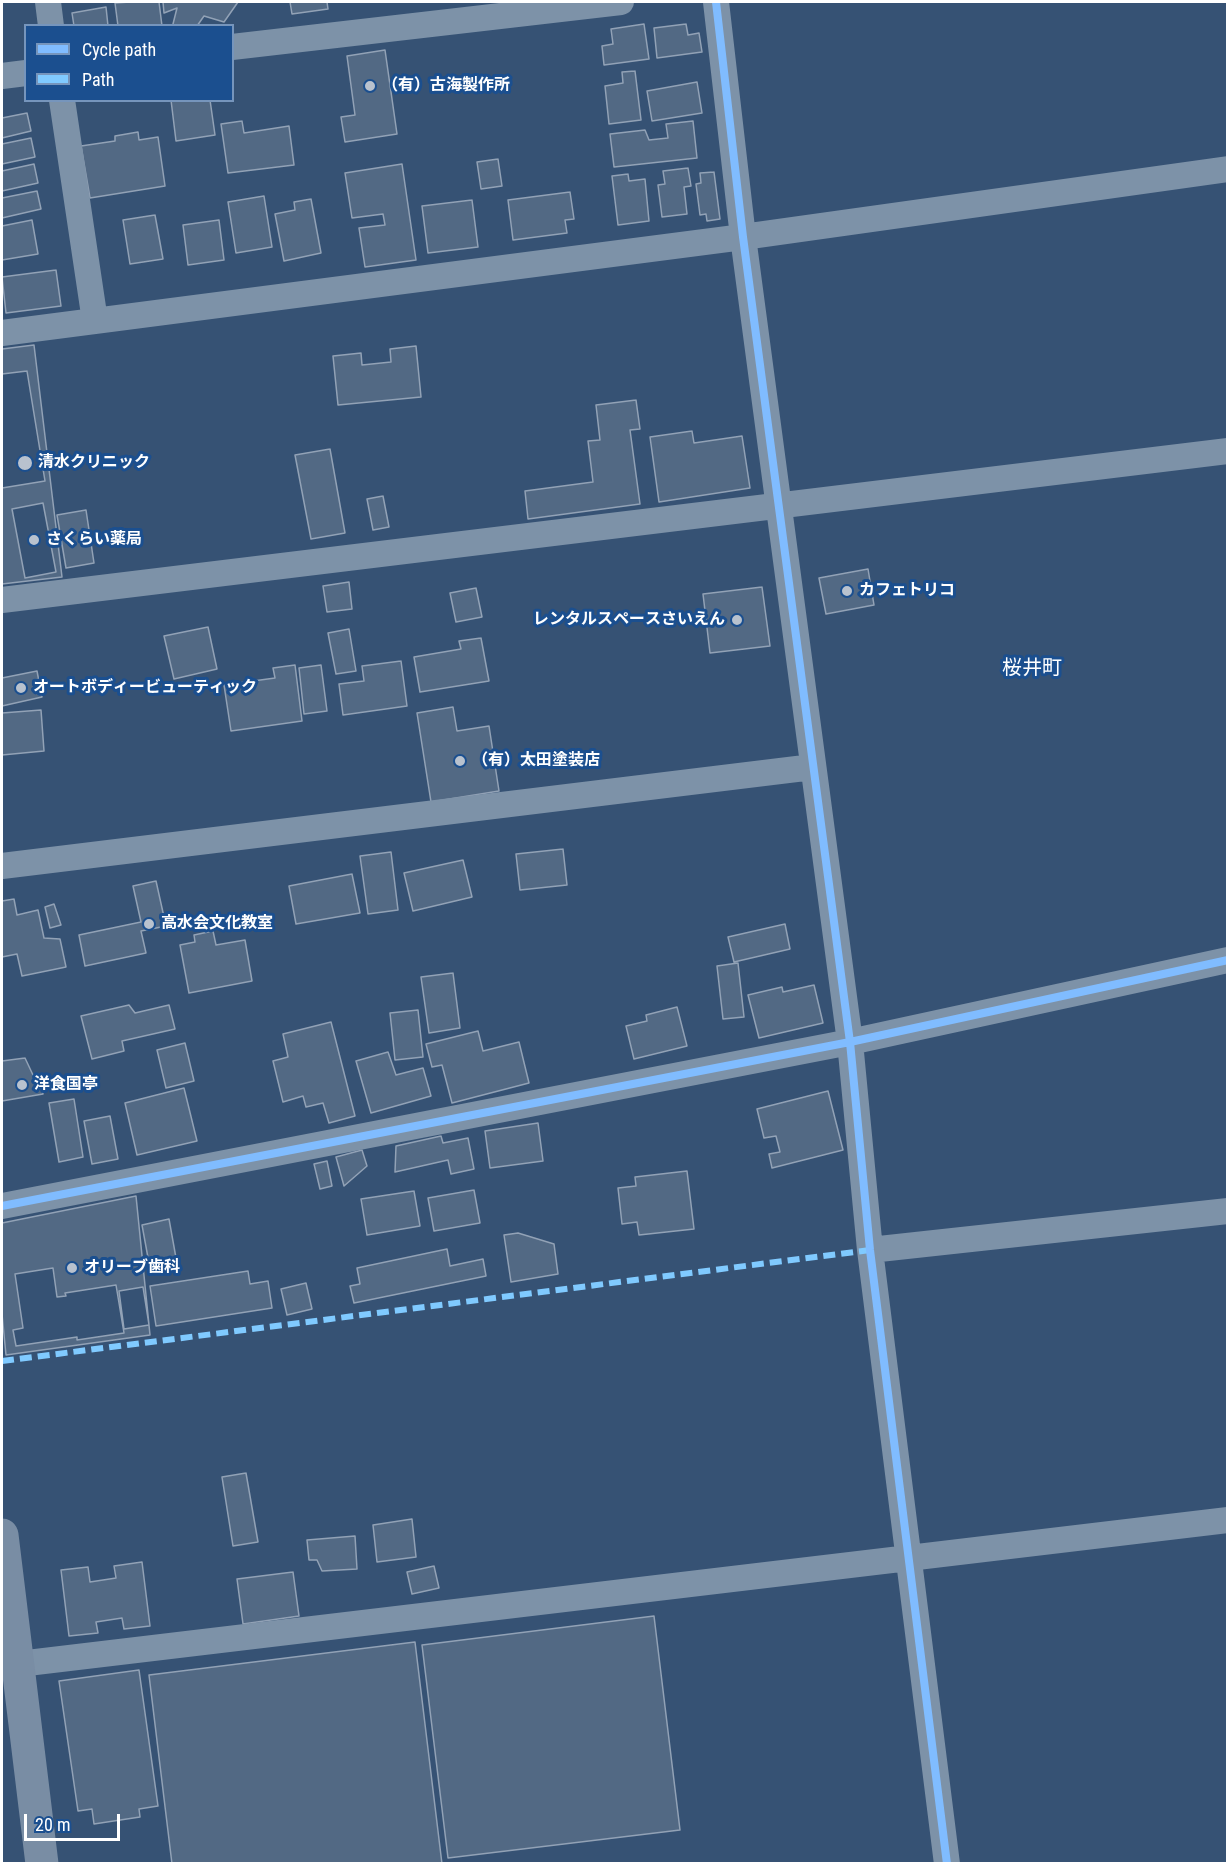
<!DOCTYPE html>
<html>
<head>
<meta charset="utf-8">
<style>
	body { margin:0 }
	#map { position:relative; width:1229px; height:1865px; overflow:hidden; background:#365274; font-family:"Roboto Condensed",sans-serif }
	canvas { display:block }
	.frame { position:absolute; inset:0; border:3px solid #fff; pointer-events:none }
	.legend { position:absolute; left:24px; top:24px; width:210px; height:78px; box-sizing:border-box; background:#1b4f8f; border:2px solid #7695bc; margin:0; padding:8px 10px; list-style:none; font-size:18px; color:#fff }
	.legend li { display:flex; align-items:center; gap:12px; height:30px }
	.legend b { width:30px; border:2px solid #7695bc }
	.scale { position:absolute; left:24px; top:1814px; width:96px; height:27px; box-sizing:border-box; border:3px solid #fff; border-top:0; padding-left:8px; font-size:18px; line-height:21px; white-space:nowrap; color:#fff; -webkit-text-stroke:4px #1b4f8f; paint-order:stroke }
</style>
</head>
<body>
<div id="map">
<canvas width="1229" height="1865"></canvas>
<div class="frame"></div>
<ul class="legend">
<li><b style="height:8px;background:#80bcff"></b>Cycle path</li>
<li><b style="height:8px;background:#80caff"></b>Path</li>
</ul>
<div class="scale">20 m</div>
</div>
<script>
const ctx = document.querySelector('canvas').getContext('2d');
ctx.lineJoin = 'round';
function fillPath(path, color) { ctx.fillStyle = color; ctx.fill(path, 'evenodd'); }
const toPath = rows => new Path2D(rows.map(r => 'M' + r).join(''));
function stroke(path, color, width, dash) { ctx.strokeStyle = color; ctx.lineWidth = width; ctx.lineCap = dash ? 'butt' : 'round'; ctx.setLineDash(dash || []); ctx.stroke(path); }
function label(font, color, halo, rows, align = 'center') {
  ctx.font = font + ' "Roboto Condensed","Noto Sans JP",sans-serif'; ctx.lineWidth = 6; ctx.setLineDash([]); ctx.textBaseline = 'middle'; ctx.strokeStyle = halo; ctx.fillStyle = color; for (const [text, x, y, turn = 0] of rows) {
    ctx.save(); ctx.translate(x, y); ctx.rotate((+turn || 0) * Math.PI / 180); ctx.textAlign = isNaN(turn) ? turn : align; if (halo) ctx.strokeText(text, 0, 0); ctx.fillText(text, 0, 0); ctx.restore();
  }
}
const building = toPath([
	[130,2,159,2,162,26,118,26,115,3,130,2],
	[163,2,238,2,224,22,204,16,197,26,176,26,173,24,177,8,164,13,163,2],
	[290,2,327,2,328,9,292,14,290,2],
	[106,7,108,26,74,26,72,13,106,7],
	[644,24,649,59,604,65,602,46,613,44,611,29,644,24],
	[686,24,688,35,699,33,702,52,657,58,654,28,686,24],
	[385,50,397,134,345,142,341,117,355,115,347,56,385,50],
	[635,71,641,120,609,124,605,86,623,83,622,72,635,71],
	[697,82,702,113,652,121,647,91,697,82],
	[171,100,210,100,215,135,176,141,171,100],
	[27,113,31,131,2,138,2,118,27,113],
	[242,121,244,133,289,126,294,165,228,173,221,124,242,121],
	[693,121,697,158,614,167,610,134,645,130,649,140,668,138,666,124,693,121],
	[138,132,139,140,158,137,165,186,90,198,81,146,115,141,115,136,138,132],
	[31,138,35,157,2,164,2,144,31,138],
	[498,159,502,186,481,189,477,162,498,159],
	[34,164,38,183,2,191,2,171,34,164],
	[402,164,416,260,365,267,359,228,385,225,383,214,352,218,345,173,402,164],
	[688,168,691,186,684,187,687,214,662,217,658,185,665,184,663,171,688,168],
	[714,172,720,219,707,221,706,214,700,215,696,184,701,183,700,173,714,172],
	[628,174,629,181,645,179,649,221,618,225,612,176,628,174],
	[37,191,41,209,2,218,2,198,37,191],
	[570,192,574,219,565,220,567,233,513,240,508,200,570,192],
	[264,196,272,247,236,253,228,202,264,196],
	[311,199,321,253,284,261,275,214,295,210,294,202,311,199],
	[472,200,478,247,428,253,422,206,472,200],
	[155,215,163,259,130,264,123,220,155,215],
	[32,220,38,254,2,260,2,226,32,220],
	[219,220,224,260,188,265,183,225,219,220],
	[56,270,61,306,6,313,2,277,56,270],
	[34,345,62,577,2,584,2,349,34,345],
	[416,346,421,397,338,405,333,356,361,353,362,365,391,362,390,349,416,346],
	[27,371,45,481,2,488,2,374,27,371],
	[636,400,640,429,630,430,640,504,528,519,525,491,593,482,588,441,600,440,596,405,636,400],
	[692,431,694,443,742,436,750,488,659,502,650,437,692,431],
	[330,449,345,533,311,539,295,455,330,449],
	[383,496,389,527,373,530,367,499,383,496],
	[43,503,56,572,25,578,12,509,43,503],
	[86,510,94,563,66,568,57,515,86,510],
	[868,569,874,605,826,614,819,578,868,569],
	[349,582,352,609,327,612,323,586,349,582],
	[762,587,770,646,710,653,703,594,762,587],
	[476,588,482,617,456,622,450,593,476,588],
	[208,627,217,669,174,679,164,636,208,627],
	[349,629,356,671,336,674,328,633,349,629],
	[481,638,489,681,420,692,414,657,461,649,459,641,481,638],
	[401,661,407,706,343,715,339,684,364,681,362,666,401,661],
	[295,665,302,721,231,731,224,685,275,678,273,668,295,665],
	[321,665,327,711,304,714,299,668,321,665],
	[37,671,42,697,2,706,2,678,37,671],
	[453,707,457,731,489,726,499,791,431,802,417,713,453,707],
	[41,710,44,751,2,755,2,713,41,710],
	[563,849,567,885,520,890,516,854,563,849],
	[391,852,398,910,368,914,360,856,391,852],
	[463,860,472,897,413,911,404,873,463,860],
	[352,874,360,913,296,924,289,886,352,874],
	[156,881,166,926,141,931,146,953,85,966,79,935,141,922,133,886,156,881],
	[14,899,17,915,38,910,44,938,60,939,66,967,22,976,17,954,2,957,2,901,14,899],
	[54,904,61,925,50,928,45,907,54,904],
	[785,924,790,949,734,962,728,937,785,924],
	[213,931,216,945,245,940,252,981,189,993,180,945,195,942,194,935,213,931],
	[738,963,744,1017,723,1019,717,966,738,963],
	[453,973,460,1028,429,1033,421,977,453,973],
	[814,985,823,1023,759,1038,748,995,782,987,783,992,814,985],
	[129,1005,135,1013,169,1005,175,1029,122,1041,124,1051,92,1059,81,1016,129,1005],
	[677,1007,687,1046,634,1059,626,1026,647,1021,646,1015,677,1007],
	[418,1010,423,1057,395,1060,390,1013,418,1010],
	[331,1022,355,1116,329,1123,323,1103,306,1107,303,1096,283,1102,273,1061,288,1057,283,1034,331,1022],
	[478,1031,483,1051,519,1042,529,1083,452,1103,442,1065,432,1067,426,1044,478,1031],
	[185,1043,194,1081,166,1088,157,1050,185,1043],
	[388,1052,396,1075,423,1068,431,1096,371,1113,356,1061,388,1052],
	[25,1058,33,1075,40,1074,43,1094,2,1101,2,1061,25,1058],
	[184,1088,197,1141,137,1155,125,1103,184,1088],
	[828,1091,843,1150,772,1168,769,1154,780,1152,776,1136,764,1138,757,1109,828,1091],
	[74,1099,83,1157,59,1162,49,1103,74,1099],
	[110,1116,118,1159,92,1164,84,1121,110,1116],
	[538,1123,543,1161,490,1168,485,1131,538,1123],
	[441,1136,443,1143,468,1138,474,1169,451,1174,448,1160,395,1172,396,1146,441,1136],
	[362,1150,367,1166,344,1186,336,1157,362,1150],
	[327,1161,332,1186,320,1189,314,1164,327,1161],
	[687,1171,694,1229,639,1235,637,1222,622,1224,618,1188,636,1186,635,1177,687,1171],
	[474,1190,480,1223,434,1231,428,1198,474,1190],
	[414,1191,420,1226,367,1235,361,1199,414,1191],
	[136,1196,150,1335,6,1355,2,1314,2,1223,136,1196],
	[169,1219,178,1269,151,1274,142,1225,169,1219],
	[518,1233,554,1244,558,1274,511,1282,504,1235,518,1233],
	[447,1249,450,1266,483,1259,486,1276,354,1303,350,1286,360,1284,357,1268,447,1249],
	[53,1268,57,1297,66,1296,65,1293,116,1285,124,1333,77,1340,77,1337,16,1346,13,1330,23,1328,15,1274,53,1268],
	[248,1271,250,1284,268,1281,272,1308,156,1326,150,1286,248,1271],
	[306,1283,312,1309,287,1315,281,1289,306,1283],
	[143,1287,149,1325,124,1329,119,1291,143,1287],
	[246,1473,258,1542,233,1546,222,1477,246,1473],
	[412,1519,416,1557,377,1562,373,1525,412,1519],
	[355,1536,357,1569,322,1571,317,1560,309,1560,307,1540,355,1536],
	[142,1562,150,1626,124,1629,122,1618,96,1622,98,1633,69,1636,61,1570,88,1567,90,1582,116,1578,114,1566,142,1562],
	[434,1566,439,1588,412,1594,407,1572,434,1566],
	[293,1572,299,1616,243,1624,237,1579,293,1572],
	[654,1616,680,1830,448,1858,422,1645,654,1616],
	[415,1642,442,1864,172,1864,149,1675,415,1642],
	[139,1670,158,1806,139,1809,140,1817,94,1824,92,1809,78,1811,59,1681,139,1670]
]);
fillPath(building, '#526984');
stroke(building, '#92a2b6', 1.5);
stroke(toPath([
	[48,2,51,26],
	[716,2,743,237,850,1042,870,1250,947,1864],
	[232,47,621,2],
	[2,76,26,73],
	[62,100,95,321],
	[2,333,743,237,1228,169],
	[2,600,1228,451],
	[2,866,813,767],
	[2,1206,850,1042,1228,960],
	[870,1250,1228,1211],
	[2,1666,1228,1520]
]), '#7d92a8', 26);
stroke(toPath([
	[2,1535,42,1864]
]), '#798da4', 33);
stroke(toPath([
	[2,1361,870,1250]
]), '#80caff', 6, [12, 6]);
stroke(toPath([
	[716,2,743,237,850,1042,870,1250,947,1864],
	[2,1206,850,1042,1228,960]
]), '#80bcff', 8);
for (const [x, y, r, color] of [
	[370,86,6,"#b9c2ce"],
	[25,463,8,"#b9c2ce"],
	[34,540,6,"#b9c2ce"],
	[847,591,6,"#b9c2ce"],
	[737,620,6,"#b9c2ce"],
	[21,688,6,"#b9c2ce"],
	[460,761,6,"#b9c2ce"],
	[149,924,6,"#b9c2ce"],
	[22,1085,6,"#b9c2ce"],
	[72,1268,6,"#b9c2ce"]
]) { const dot = new Path2D(); dot.arc(x, y, r, 0, 2 * Math.PI); ctx.fillStyle = color; ctx.fill(dot); stroke(dot, '#1b4f8f', 2); }
label('bold 16px', '#fff', '#1b4f8f', [
	["（有）古海製作所",382,86],
	["清水クリニック",38,463],
	["さくらい薬局",46,540],
	["カフェトリコ",859,591],
	["レンタルスペースさいえん",725,620,"right"],
	["オートボディービューティック",33,688],
	["（有）太田塗装店",472,761],
	["高水会文化教室",161,924],
	["洋食国亭",34,1085],
	["オリーブ歯科",84,1268]
], 'left');
label('20px', '#fff', '#1b4f8f', [
	["桜井町",1032,669]
]);
</script>
</body>
</html>
